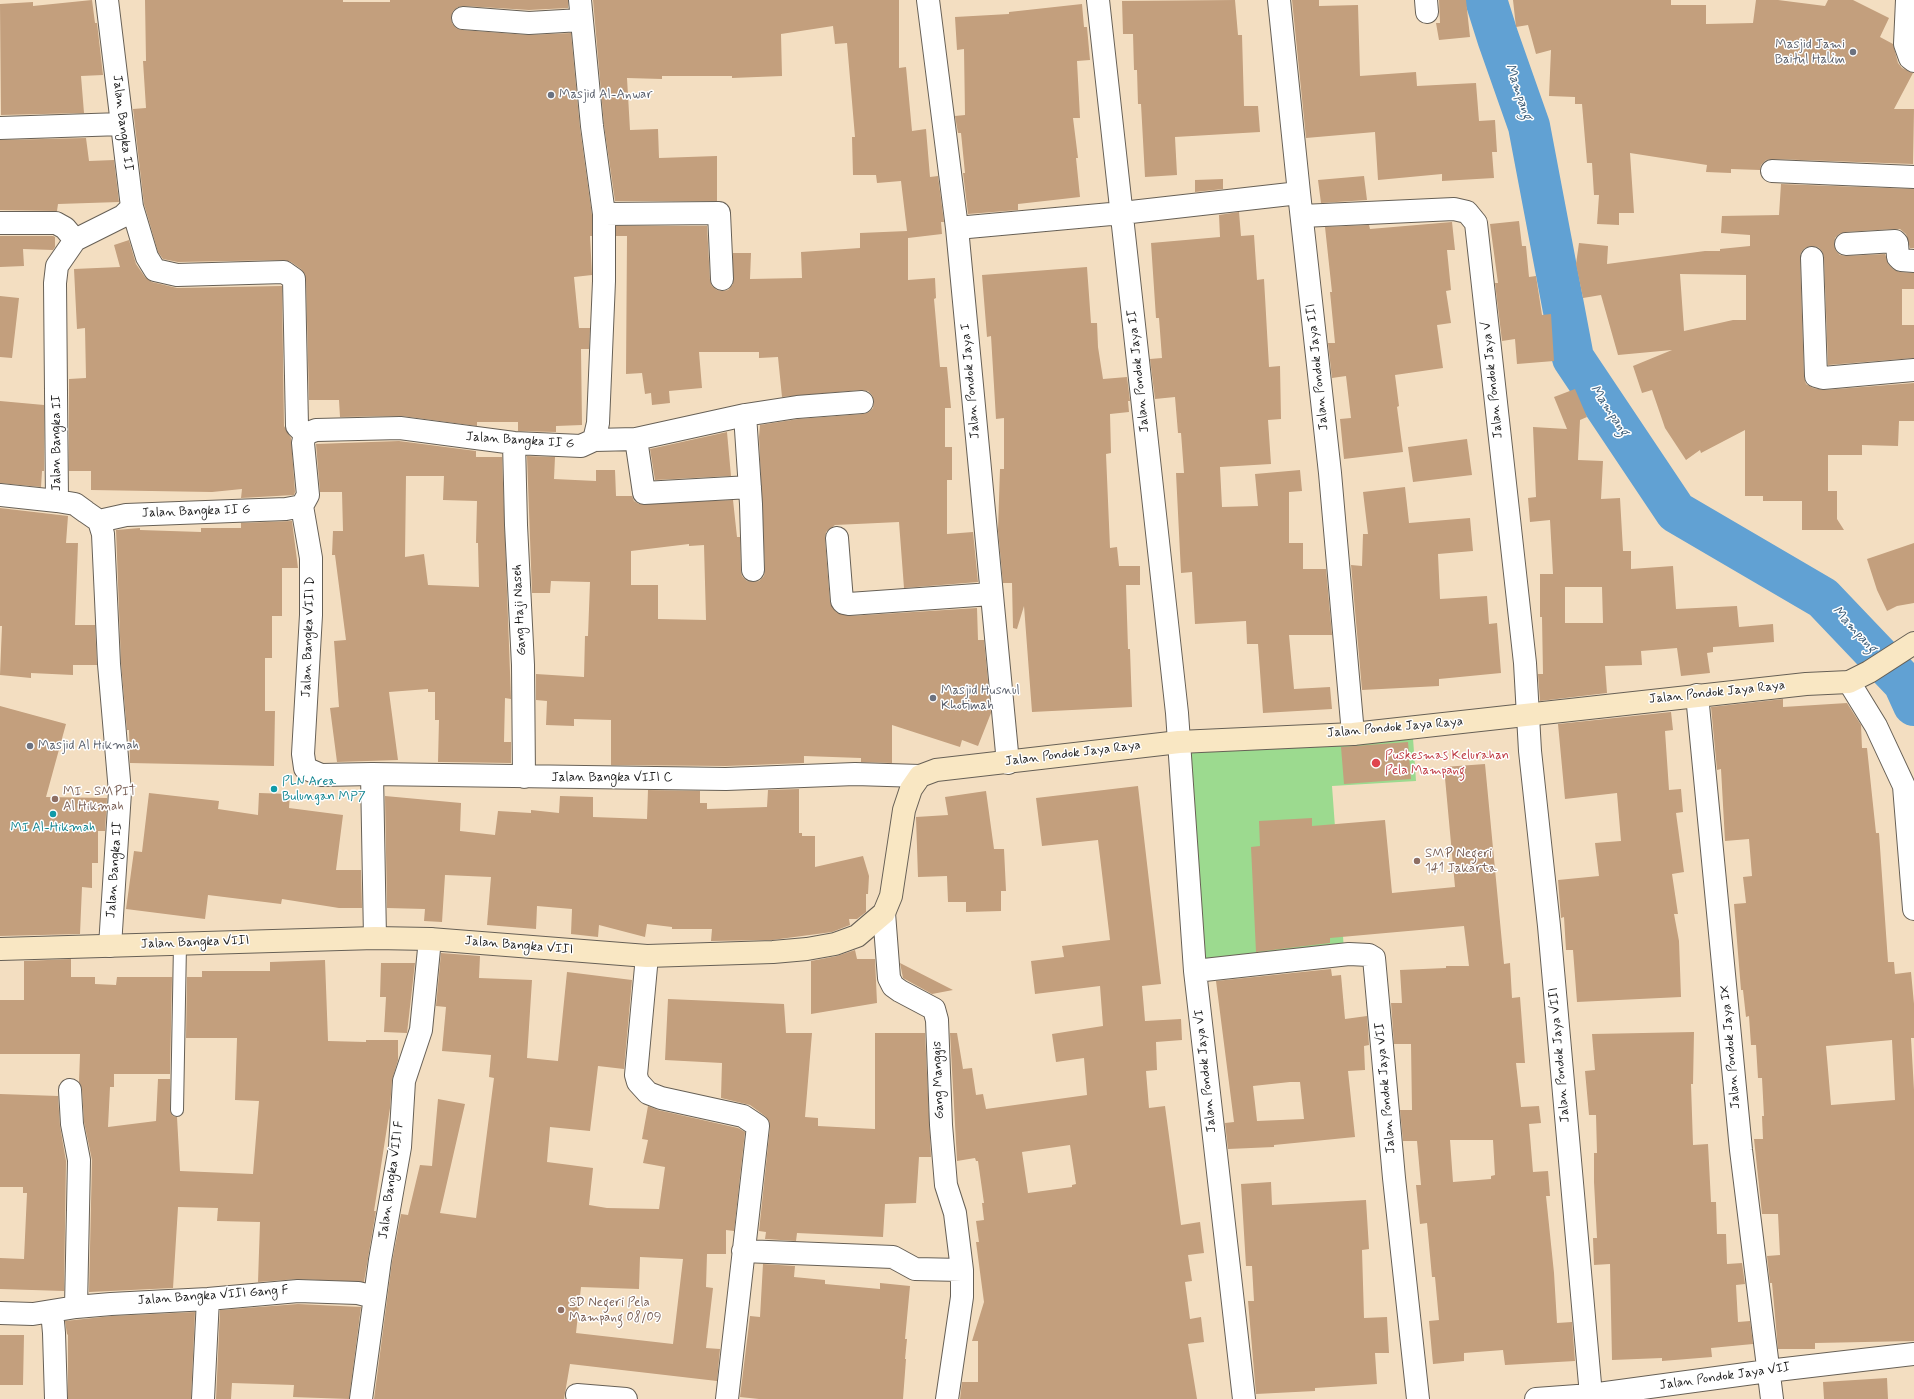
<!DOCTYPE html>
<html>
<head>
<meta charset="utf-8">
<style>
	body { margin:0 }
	canvas { display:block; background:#f3dec1 }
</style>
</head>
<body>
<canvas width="1914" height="1399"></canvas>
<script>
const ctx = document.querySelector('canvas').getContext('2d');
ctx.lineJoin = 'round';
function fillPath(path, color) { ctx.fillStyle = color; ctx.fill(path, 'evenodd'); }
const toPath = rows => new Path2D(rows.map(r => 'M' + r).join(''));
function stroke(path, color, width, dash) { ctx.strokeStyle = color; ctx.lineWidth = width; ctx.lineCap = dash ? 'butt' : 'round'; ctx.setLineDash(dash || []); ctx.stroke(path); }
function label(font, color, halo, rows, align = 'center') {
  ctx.font = font + ' Mynerve,sans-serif'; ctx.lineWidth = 3; ctx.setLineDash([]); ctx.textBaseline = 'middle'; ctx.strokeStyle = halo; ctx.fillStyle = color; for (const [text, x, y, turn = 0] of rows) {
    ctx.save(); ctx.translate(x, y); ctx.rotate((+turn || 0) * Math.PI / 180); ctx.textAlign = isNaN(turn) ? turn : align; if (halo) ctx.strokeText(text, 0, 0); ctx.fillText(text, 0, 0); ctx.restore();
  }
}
fillPath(toPath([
	[1413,738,1416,781,1332,786,1344,950,1206,966,1191,749]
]), '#9cda8f');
stroke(toPath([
	[1486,0,1498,38,1529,126,1573,358,1676,512,1823,598,1904,683,1914,705]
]), '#61a1d3', 42);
fillPath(toPath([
	[92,0,95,23,97,23,103,75,81,76,84,113,1,115,0,4,33,2,33,6],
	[145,0,343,0,343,2,390,2,390,0,568,0,568,8,529,10,464,6,458,7,453,11,451,17,452,23,456,28,462,30,528,35,571,33,580,128,592,215,592,236,590,236,592,275,574,277,579,328,590,328,589,349,581,349,582,425,556,426,556,432,518,431,518,422,477,422,477,426,402,416,340,417,339,400,309,400,306,279,301,269,291,262,284,260,178,262,163,259,158,252,144,204,133,109,146,108,143,61,146,61],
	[593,0,899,0,899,68,906,67,912,131,926,129,930,177,938,176,944,222,941,222,942,234,908,238,908,280,935,278,936,298,934,299,940,367,947,367,951,408,945,408,945,447,952,447,952,480,947,480,947,534,973,532,978,582,904,588,899,522,835,525,826,532,825,539,830,602,836,612,850,616,977,608,978,640,984,640,991,713,978,746,962,740,960,747,892,725,892,763,861,762,861,758,804,756,804,763,726,766,611,765,611,720,574,719,574,726,546,725,547,701,536,700,536,674,584,677,585,636,588,636,590,582,551,581,550,593,532,593,527,456,555,457,554,479,596,481,596,470,615,470,616,496,632,496,634,501,639,504,733,500,737,537,740,537,741,571,742,576,747,581,754,582,759,581,764,576,765,570,759,437,760,425,798,419,863,414,869,412,873,408,874,401,872,395,868,391,861,390,782,397,778,357,759,358,759,352,699,352,702,388,669,391,670,403,652,405,651,393,645,394,642,373,626,374,627,236,616,236,616,226,707,226,710,280,712,286,717,290,722,291,728,290,733,284,733,253,751,253,750,279,802,278,801,252,860,248,860,233,907,231,901,181,877,183,876,175,853,175,852,137,855,137,847,43,835,44,833,26,781,34,782,76,732,78,732,76,662,76,662,79,627,78,630,130,658,129,659,158,717,156,717,201,615,201,604,125],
	[689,544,689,546,704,545,706,620,658,619,658,585,631,585,631,551],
	[1235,0,1238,35,1242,35,1244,106,1258,106,1260,132,1175,137,1177,175,1145,177,1141,104,1138,104,1137,70,1134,70,1133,34,1123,34,1122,1],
	[1292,0,1319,0,1319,6,1358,5,1360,76,1416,72,1417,86,1476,83,1479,121,1495,120,1497,152,1492,152,1494,178,1442,181,1442,174,1378,180,1375,132,1306,138],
	[1439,0,1466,0,1470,37,1439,40,1436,23,1440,23],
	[1513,0,1671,0,1671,5,1706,5,1706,24,1753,23,1756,0,1778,0,1825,6,1828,0,1853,0,1889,18,1880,37,1893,44,1898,63,1902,68,1913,73,1894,109,1914,109,1913,164,1773,159,1766,160,1761,165,1760,170,1731,169,1731,173,1706,172,1707,165,1630,153,1634,213,1619,213,1619,225,1597,224,1599,195,1594,195,1592,163,1587,163,1582,104,1575,104,1575,97,1549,96,1551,50,1536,54,1528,25,1516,27],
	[1082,4,1084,27,1087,27,1090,60,1077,61,1080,118,1073,118,1078,158,1076,158,1080,197,1018,204,1018,210,968,214,963,173,965,173,961,133,958,133,955,116,965,115,964,49,957,50,955,17,1009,14,1009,12],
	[86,138,89,161,114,160,119,202,58,204,57,211,0,210,0,140],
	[1364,176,1367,200,1321,203,1318,180],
	[1223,179,1223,189,1195,192,1195,180],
	[1781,184,1914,189,1914,248,1910,248,1906,234,1900,229,1894,229,1845,232,1839,234,1835,238,1834,244,1836,251,1840,255,1846,256,1885,254,1889,265,1893,269,1900,272,1914,273,1914,289,1902,289,1902,325,1914,325,1914,358,1828,365,1824,257,1822,251,1818,247,1811,246,1805,248,1801,252,1800,258,1804,376,1806,384,1813,388,1824,390,1914,383,1914,421,1899,421,1898,446,1862,445,1862,455,1828,455,1828,491,1837,491,1837,519,1844,530,1802,530,1802,501,1763,501,1763,496,1745,496,1745,430,1701,453,1700,450,1686,460,1665,428,1652,390,1642,393,1633,366,1672,350,1618,355,1601,295,1583,298,1576,264,1579,243,1608,246,1607,264,1705,251,1720,251,1720,249,1750,246,1750,235,1721,233,1722,216,1779,215],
	[1680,274,1746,275,1746,320,1733,320,1684,331],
	[1239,212,1241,236,1254,235,1257,280,1264,279,1269,367,1280,366,1281,419,1268,420,1271,464,1220,467,1222,507,1258,506,1255,474,1300,470,1302,491,1289,492,1289,543,1303,543,1303,569,1326,569,1332,635,1289,635,1294,689,1330,687,1332,709,1263,713,1258,644,1247,644,1246,621,1195,624,1192,572,1181,573,1176,473,1184,473,1181,433,1178,433,1175,397,1155,399,1150,359,1162,358,1159,318,1156,318,1151,243,1220,237,1219,215],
	[1519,221,1522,246,1526,246,1529,277,1536,276,1542,315,1551,314,1554,361,1517,364,1515,339,1502,341,1495,283,1498,283,1490,224],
	[1452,222,1455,250,1447,250,1451,290,1446,291,1451,323,1437,325,1443,368,1395,375,1399,406,1397,407,1403,452,1344,459,1340,419,1351,418,1346,376,1332,378,1328,343,1335,343,1330,292,1332,292,1325,227,1369,225,1370,229],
	[0,236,53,236,55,237,55,247,53,250,23,249,24,266,0,267],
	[129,240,136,264,145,277,152,282,177,288,282,286,284,426,291,438,295,492,294,495,241,498,242,489,212,492,91,490,91,471,69,471,69,379,86,378,85,328,77,329,74,269,120,267,114,245],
	[1087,267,1091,323,1097,323,1098,347,1103,379,1127,377,1130,401,1128,401,1129,412,1110,414,1111,453,1106,454,1110,548,1117,547,1119,566,1140,566,1140,585,1126,585,1128,649,1130,649,1132,707,1032,712,1024,606,1017,629,1013,628,1012,583,1003,583,998,530,1000,469,1004,469,1004,418,996,419,991,336,987,337,982,275],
	[0,296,19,298,12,358,0,357],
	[1575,389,1587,417,1580,420,1578,460,1603,461,1601,499,1620,498,1623,551,1631,551,1631,569,1673,566,1676,609,1737,606,1739,627,1773,624,1774,642,1713,647,1713,652,1707,653,1710,673,1681,676,1677,648,1641,651,1642,665,1605,666,1607,693,1540,701,1538,674,1543,674,1542,617,1540,617,1540,574,1553,574,1550,520,1530,522,1528,498,1536,497,1533,427,1567,429,1554,397],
	[1565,587,1602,587,1603,623,1565,623],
	[0,401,44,405,44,471,42,471,41,487,0,483],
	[727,432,731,476,655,480,650,449],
	[1467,439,1472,475,1413,482,1408,447],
	[399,441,476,451,476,457,502,457,511,699,505,698,504,742,511,742,511,763,438,762,439,720,435,720,435,692,428,692,428,689,389,692,398,760,337,762,330,708,339,707,334,641,346,640,335,555,332,555,333,531,343,531,342,492,320,492,316,444],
	[406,476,444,476,443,500,477,501,476,543,478,543,479,587,428,585,424,554,405,557],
	[1405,487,1409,523,1470,518,1473,551,1438,554,1440,599,1487,596,1489,624,1497,623,1501,673,1439,679,1439,686,1362,690,1351,565,1362,566,1363,534,1368,534,1363,492],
	[0,508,68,516,66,543,78,543,75,625,95,625,97,665,73,665,73,675,31,673,31,678,0,675,2,626,0,626],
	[292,521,298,568,282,568,282,616,272,616,272,658,265,658,265,711,275,711,274,766,130,763,129,730,127,730,121,663,116,530,140,528,140,530,201,532,201,528,241,528,241,523],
	[1914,543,1914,603,1897,606,1887,611,1877,590,1867,559],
	[1783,699,1783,707,1847,703,1861,725,1862,748,1867,748,1876,833,1879,833,1888,962,1894,962,1895,974,1911,972,1914,1004,1914,1038,1911,1038,1914,1090,1914,1341,1815,1343,1815,1349,1778,1349,1772,1283,1770,1283,1767,1256,1780,1255,1778,1214,1762,1214,1754,1139,1763,1139,1762,1116,1764,1116,1762,1078,1758,1078,1756,1045,1751,1045,1749,1016,1746,1017,1743,990,1741,990,1734,904,1746,903,1743,877,1752,876,1749,839,1725,841,1721,769,1717,770,1711,707],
	[1892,1040,1895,1100,1831,1105,1826,1046],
	[0,706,66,724,46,797,107,798,105,831,98,831,98,863,92,863,92,888,82,887,80,934,0,936],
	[1671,712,1673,730,1665,731,1669,790,1681,789,1683,812,1676,813,1684,872,1672,874,1678,914,1674,914,1679,941,1681,997,1577,1002,1573,950,1566,950,1564,917,1561,918,1558,880,1599,876,1595,843,1621,841,1617,793,1565,799,1558,724],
	[1408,742,1411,779,1344,784,1341,747],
	[1485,764,1504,964,1510,963,1512,998,1520,997,1525,1063,1516,1063,1521,1107,1539,1106,1541,1123,1529,1124,1533,1172,1548,1171,1550,1196,1546,1196,1554,1273,1557,1323,1572,1322,1575,1361,1505,1365,1503,1350,1464,1353,1464,1361,1433,1364,1429,1321,1439,1320,1435,1277,1432,1277,1427,1223,1420,1224,1416,1185,1421,1185,1417,1141,1403,1141,1400,1110,1412,1110,1411,1044,1394,1044,1391,1003,1402,1003,1400,970,1446,968,1446,966,1469,966,1464,926,1330,938,1330,943,1256,952,1251,847,1260,846,1259,821,1312,818,1312,826,1385,820,1392,893,1455,887,1444,767],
	[1450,1140,1493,1140,1495,1175,1491,1176,1491,1179,1453,1182],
	[1138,786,1161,984,1142,986,1145,1021,1181,1019,1182,1040,1156,1042,1157,1070,1146,1071,1149,1108,1165,1106,1181,1225,1200,1222,1204,1253,1188,1255,1192,1281,1185,1282,1190,1319,1201,1317,1204,1342,1188,1344,1197,1399,960,1399,962,1382,978,1382,978,1341,972,1341,984,1302,976,1242,979,1242,976,1221,984,1220,982,1203,984,1203,978,1161,976,1161,975,1158,957,1161,950,1033,957,1033,963,1069,972,1068,976,1095,983,1094,986,1109,1087,1095,1084,1058,1056,1062,1052,1034,1103,1026,1100,986,1035,994,1031,961,1064,957,1062,946,1110,940,1098,840,1042,846,1036,798],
	[1070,1145,1076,1184,1072,1185,1072,1187,1028,1193,1022,1152],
	[799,789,799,833,802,833,802,836,815,836,815,867,863,856,869,876,868,894,866,894,866,912,857,919,849,919,850,925,832,932,772,940,711,941,712,929,672,929,672,927,647,924,645,937,599,925,598,937,571,934,572,909,537,906,536,929,487,925,491,877,445,875,442,922,424,921,425,909,387,908,385,796,461,803,460,831,495,835,498,811,531,813,531,810,559,813,560,796,593,797,593,817,647,819,648,790,700,791,700,803,707,803,707,809,767,807,768,790],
	[986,791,994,849,1004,849,1006,891,1001,891,1001,911,966,912,966,902,948,902,947,876,918,877,916,817,948,815,945,797],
	[149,793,219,801,218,809,258,815,259,793,290,794,289,808,343,815,336,870,361,870,362,908,339,908,282,899,281,904,208,895,205,919,126,909,134,851,142,852],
	[855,950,857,959,875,959,877,1003,811,1014,811,961,837,956],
	[441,953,480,956,479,978,532,980,527,1058,558,1061,567,972,632,980,624,1069,598,1066,590,1131,550,1127,547,1162,593,1168,589,1205,607,1208,659,1209,665,1167,643,1163,648,1140,642,1139,648,1106,658,1110,738,1128,745,1132,734,1231,726,1230,726,1254,707,1254,706,1287,713,1288,706,1348,720,1349,717,1381,570,1364,564,1399,374,1399,392,1262,401,1214,408,1215,420,1165,432,1166,438,1099,465,1104,440,1213,476,1218,494,1078,489,1077,491,1055,442,1051,446,1007,436,1006],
	[640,1257,683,1259,673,1344,576,1333,581,1287,639,1289],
	[71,959,71,977,95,977,95,984,116,985,117,977,172,977,170,1074,114,1074,114,1087,110,1087,108,1127,156,1121,158,1079,170,1079,170,1110,173,1116,177,1117,180,1171,253,1174,259,1101,235,1100,237,1038,186,1038,187,977,202,977,202,971,270,971,270,962,325,960,328,1041,366,1042,366,1040,398,1040,398,1060,392,1080,390,1108,374,1211,376,1211,364,1282,298,1279,258,1282,260,1222,217,1221,218,1208,178,1207,173,1288,89,1292,92,1160,84,1122,82,1089,79,1082,80,1054,0,1054,0,1000,24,1000,24,961],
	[381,963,415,963,407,1033,384,1032,386,997,380,997],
	[900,963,953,990,932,994,903,978],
	[1331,969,1332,976,1341,975,1345,1019,1367,1016,1369,1045,1364,1046,1365,1070,1348,1071,1355,1137,1274,1145,1274,1147,1228,1149,1225,1123,1234,1122,1216,981],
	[1290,1082,1300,1082,1304,1119,1257,1121,1253,1086],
	[668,999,784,1004,786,1033,812,1033,805,1117,818,1118,818,1126,875,1129,875,1033,925,1033,931,1157,919,1157,916,1203,885,1204,883,1237,797,1233,796,1241,765,1239,766,1232,759,1231,770,1127,769,1121,765,1116,750,1105,721,1098,722,1063,665,1060],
	[1694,1032,1693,1084,1691,1084,1693,1145,1708,1144,1711,1202,1716,1202,1717,1234,1726,1234,1727,1264,1742,1263,1745,1284,1736,1285,1738,1322,1750,1321,1753,1344,1711,1348,1712,1357,1662,1361,1662,1358,1612,1360,1610,1264,1594,1265,1593,1238,1597,1238,1594,1182,1594,1153,1597,1153,1596,1115,1589,1115,1585,1071,1595,1070,1592,1034],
	[0,1094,58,1096,60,1126,66,1161,64,1291,0,1289,0,1258,24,1259,27,1193,23,1193,23,1187,0,1187],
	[1271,1182,1272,1205,1366,1200,1369,1249,1362,1250,1364,1318,1387,1317,1389,1353,1375,1353,1377,1384,1315,1388,1315,1391,1256,1394,1248,1301,1254,1301,1252,1266,1246,1266,1241,1184],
	[763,1264,795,1266,794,1277,825,1280,825,1284,880,1289,880,1283,910,1286,905,1339,907,1339,905,1359,906,1359,903,1399,759,1399,740,1397,750,1316,760,1317],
	[298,1304,361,1307,349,1399,293,1397,294,1385,232,1383,231,1399,216,1399,220,1310],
	[195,1312,191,1399,68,1399,68,1335,67,1334,65,1321,112,1316],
	[0,1335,24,1335,23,1385,0,1385],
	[1887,1378,1888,1399,1824,1399,1823,1382]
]), '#c39f7d');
const lane = toPath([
	[177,1110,180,944]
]);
const street = toPath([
	[107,0,132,207,123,216,75,240,57,266,55,283,57,501,75,504,86,512,99,521,103,534,109,664,120,792,110,946],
	[580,0,592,126,604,214,604,281,598,423,594,440],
	[928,0,957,228,1008,763],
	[1098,0,1177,713,1195,971,1244,1399],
	[1279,0,1299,193,1330,473,1353,734],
	[1426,0,1427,12],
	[1907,0,1905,44,1910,58,1914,61],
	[463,18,529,23,581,20],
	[0,128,122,124],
	[1772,171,1914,177],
	[132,207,147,257,155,270,177,275,284,272,294,279,297,426,305,434],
	[604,214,719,213,722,279],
	[1302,216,1454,209,1467,212,1476,223,1525,663,1530,751,1549,926,1591,1395],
	[0,223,56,223,65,228,75,240],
	[957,228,1122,213,1299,193],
	[1846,244,1895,241,1897,243,1898,257,1901,260,1914,261],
	[1812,258,1816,376,1823,378,1914,370],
	[745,415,751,504,753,570],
	[636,439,644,493,750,487],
	[514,443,516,525,523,665,524,777],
	[0,495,57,501],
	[302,506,311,558,311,615,303,754,305,768,321,775,372,774,726,779,855,774,920,776],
	[99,521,126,515,286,509,302,506,308,495,303,443,305,434,316,430,400,428,514,443,581,446,594,440,636,439,745,415,797,407,862,402],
	[837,538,842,601,844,603,849,604,991,594],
	[1849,682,1876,726,1904,786,1914,909],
	[1697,695,1741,1150,1772,1399],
	[372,774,375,938],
	[884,913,889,978,893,986,900,991,934,1009,937,1020,941,1125,946,1185,955,1213,962,1270,962,1297,947,1399],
	[647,956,636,1075,638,1082,648,1093,661,1098,743,1116,758,1126,727,1399],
	[1195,971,1349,954,1369,955,1374,958,1394,1178,1418,1399],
	[70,1090,72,1124,79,1160,76,1307],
	[743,1251,893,1257,915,1269,962,1270],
	[52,1311,54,1333,56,1399],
	[0,1313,33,1314,76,1307,111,1304,208,1299,298,1291,358,1293,374,1297],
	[577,1395,626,1399],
	[203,1399,208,1299],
	[361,1399,380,1260,400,1147,404,1081,421,1030,430,939],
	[1536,1399,1591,1395,1768,1371,1914,1354]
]);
const secondary = toPath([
	[0,949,375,938,430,939,647,956,773,952,807,949,835,944,857,936,884,913,891,896,904,810,911,789,920,776,936,770,1179,742,1353,734,1806,684,1849,682,1869,672,1914,643]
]);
stroke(lane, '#676056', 14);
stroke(street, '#676056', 24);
stroke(secondary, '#676056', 24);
stroke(lane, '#fff', 12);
stroke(street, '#fff', 22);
stroke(secondary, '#f9e7c3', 22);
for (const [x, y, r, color] of [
	[1853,52,4,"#6b7280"],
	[551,95,4,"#6b7280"],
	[933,698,4,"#6b7280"],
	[30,746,4,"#6b7280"],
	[1376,763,5,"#e0444e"],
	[274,789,4,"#0f9aa8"],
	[55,799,4,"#8d6e63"],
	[53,814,4,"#0f9aa8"],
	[1417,861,4,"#8d6e63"],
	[561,1310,4,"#8d6e63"]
]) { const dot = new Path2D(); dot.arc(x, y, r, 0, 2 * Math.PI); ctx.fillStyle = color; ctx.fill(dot); stroke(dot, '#fff', 1.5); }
label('13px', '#5b616d', '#fff', [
	["Masjid Jami",1845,45,"right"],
	["Baitul Halim",1845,60,"right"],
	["Masjid Al-Anwar",559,95],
	["Masjid Husnul",941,691],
	["Khotimah",941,706],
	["Masjid Al Hikmah",38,746]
], 'left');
label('13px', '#1c1c1c', '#fff', [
	["Jalan Bangka II",122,123,83],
	["Jalan Pondok Jaya III",1318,367,-96],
	["Jalan Pondok Jaya II",1139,371,-96],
	["Jalan Pondok Jaya V",1493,380,-96],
	["Jalan Pondok Jaya I",971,381,-95],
	["Jalan Bangka II G",520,441,4],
	["Jalan Bangka II",57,443,-90],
	["Jalan Bangka II G",196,512,-2],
	["Gang Haji Naseh",520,610,-93],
	["Jalan Bangka VIII D",309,637,-88],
	["Jalan Pondok Jaya Raya",1717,693,-6],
	["Jalan Pondok Jaya Raya",1395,728,-5],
	["Jalan Pondok Jaya Raya",1073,754,-7],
	["Jalan Bangka VIII C",612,778],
	["Jalan Bangka II",115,870,-86],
	["Jalan Bangka VIII",195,943,-2],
	["Jalan Bangka VIII",519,946,5],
	["Jalan Pondok Jaya IX",1731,1047,-95],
	["Jalan Pondok Jaya VIII",1560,1055,-95],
	["Jalan Pondok Jaya VI",1206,1071,-96],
	["Gang Manggis",939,1080,-92],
	["Jalan Pondok Jaya VII",1386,1088,-95],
	["Jalan Bangka VIII F",392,1180,-82],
	["Jalan Bangka VIII Gang F",213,1296,-4],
	["Jalan Pondok Jaya VII",1725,1377,-8]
]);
label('13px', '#be3a42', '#fff', [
	["Puskesmas Kelurahan",1385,756],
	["Pela Mampang",1385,771]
], 'left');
label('13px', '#0d838f', '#fff', [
	["PLN Area",282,782],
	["Bulungan MP7",282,797],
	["MI Al-Hikmah",53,828,"center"]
], 'left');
label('13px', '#785e54', '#fff', [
	["MI - SMPIT",63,792],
	["Al Hikmah",63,807],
	["SMP Negeri",1425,854],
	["141 Jakarta",1425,869],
	["SD Negeri Pela",569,1303],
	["Mampang 08/09",569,1318]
], 'left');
label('italic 14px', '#3e5e78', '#fff', [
	["Mampang",1518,92,71],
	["Mampang",1609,411,56],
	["Mampang",1854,630,47]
]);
</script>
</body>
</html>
